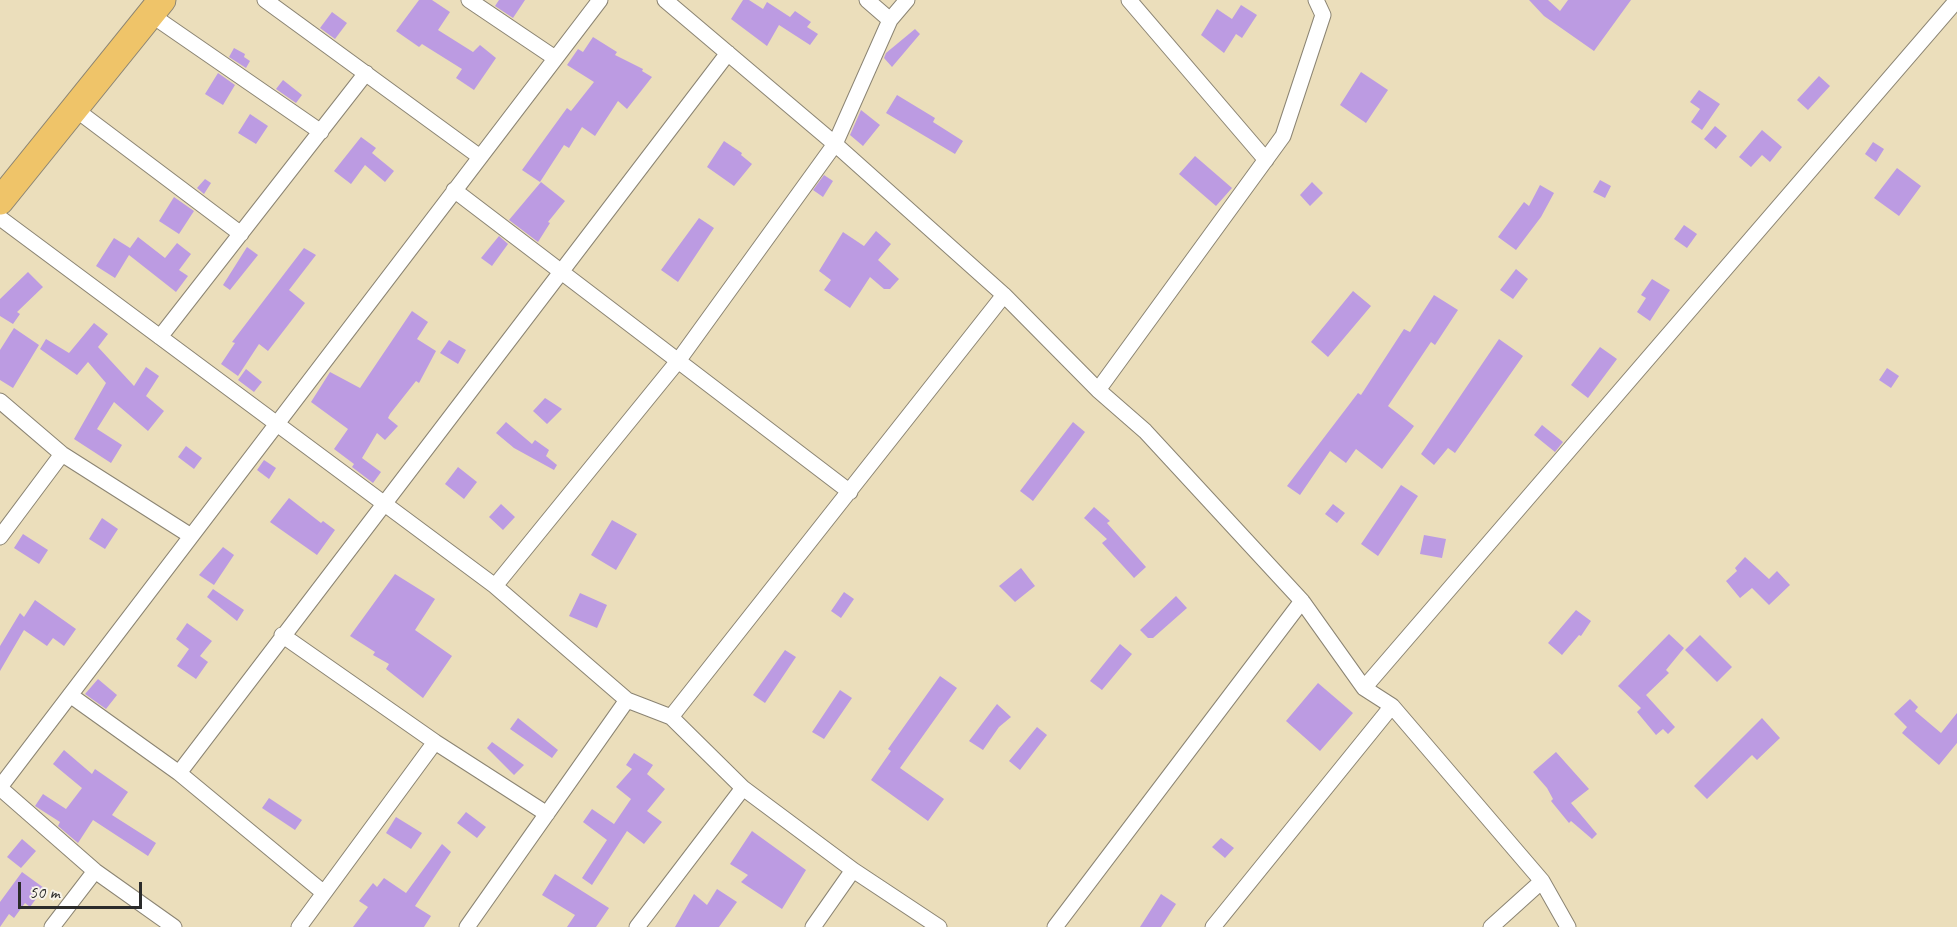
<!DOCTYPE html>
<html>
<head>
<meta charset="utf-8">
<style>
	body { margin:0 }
	#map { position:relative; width:1957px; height:927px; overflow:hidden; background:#ebdebb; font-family:Caveat,sans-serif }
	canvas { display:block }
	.scale { position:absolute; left:18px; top:882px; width:124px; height:27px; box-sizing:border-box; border:3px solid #2b2b2b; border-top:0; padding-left:8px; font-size:18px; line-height:21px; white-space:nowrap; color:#2b2b2b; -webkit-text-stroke:4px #f7f3e8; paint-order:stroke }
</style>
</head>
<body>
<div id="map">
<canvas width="1957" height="927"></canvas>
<div class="scale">50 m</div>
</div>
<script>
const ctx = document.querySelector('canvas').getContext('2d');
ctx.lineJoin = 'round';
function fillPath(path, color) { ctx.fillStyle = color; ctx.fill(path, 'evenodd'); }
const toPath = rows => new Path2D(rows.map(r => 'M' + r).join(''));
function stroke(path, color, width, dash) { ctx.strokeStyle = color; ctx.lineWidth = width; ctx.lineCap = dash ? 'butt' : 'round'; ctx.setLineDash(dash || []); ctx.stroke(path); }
fillPath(toPath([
	[419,0,432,0,450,12,438,30,473,52,480,45,496,58,474,90,456,78,462,69,422,44,419,47,396,31],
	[499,0,525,0,513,18,495,6],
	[743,0,749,0,763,9,767,2,790,17,795,11,811,22,807,27,818,34,810,45,779,25,767,46,731,19],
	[1529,0,1548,0,1560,11,1568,0,1631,0,1594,51,1544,16],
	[1241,5,1257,15,1242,38,1236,34,1224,53,1201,35,1217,9,1232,19],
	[332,12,347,23,335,39,320,28],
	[915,29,920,34,892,67,884,58,886,53],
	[593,37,617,52,615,55,643,69,642,71,652,77,627,109,618,101,595,136,582,127,569,148,564,145,540,182,522,170,567,108,571,111,594,82,567,65,578,49,583,52],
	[234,48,245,54,244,57,250,61,246,68,229,57],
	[1361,72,1388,90,1366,123,1340,105],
	[218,73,235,85,223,105,205,94],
	[1819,76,1830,86,1808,110,1797,100],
	[283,80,302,95,296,103,276,89],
	[1699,90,1720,104,1702,130,1691,122,1700,109,1690,102],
	[897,95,935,118,933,122,963,141,955,154,886,113],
	[861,110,880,125,863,146,850,135],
	[250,114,268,126,256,144,238,133],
	[1715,126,1727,136,1716,149,1704,139],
	[1762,130,1782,147,1770,162,1762,155,1751,167,1739,157],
	[361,137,376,148,372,153,394,171,385,182,365,165,351,184,334,171],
	[724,141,742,153,741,155,752,164,734,186,707,167],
	[1873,142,1884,149,1876,162,1865,154],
	[1195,156,1232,188,1216,206,1179,174],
	[1897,168,1921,186,1899,216,1874,198],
	[824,175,833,181,823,197,813,190],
	[205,179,211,183,204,194,197,188],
	[1600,180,1611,186,1605,198,1593,192],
	[541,182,565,201,548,222,550,223,538,242,509,220],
	[1312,182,1323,193,1310,206,1300,195],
	[1540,185,1554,193,1541,217,1516,250,1498,237,1524,202,1529,206],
	[174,197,194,211,179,234,159,221],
	[699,218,714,228,678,282,661,270],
	[1684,225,1697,234,1687,248,1674,239],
	[876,231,891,244,878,260,899,279,890,289,884,289,870,277,850,308,824,290,831,280,819,271,843,232,864,246],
	[499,236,508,244,492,266,481,258],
	[138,237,165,258,177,243,191,254,179,270,188,276,176,292,129,255,115,278,96,266,114,238,130,248],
	[247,247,258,255,230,290,223,285],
	[304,248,316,255,289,290,305,303,268,351,259,344,238,376,221,364,235,343,232,342],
	[1516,269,1528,279,1513,299,1500,290],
	[28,272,43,287,17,312,20,314,13,324,0,316,0,299],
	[1652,279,1670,290,1650,321,1637,312,1646,298,1641,295],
	[1353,291,1371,306,1328,357,1311,342],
	[1434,295,1458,310,1435,345,1431,342,1388,406,1414,426,1382,469,1356,449,1346,463,1330,451,1300,495,1287,486,1358,393,1361,395,1404,329,1410,332],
	[412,311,428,322,417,339,436,351,419,383,416,381,390,414,388,418,398,426,385,440,377,433,362,458,381,472,373,483,352,467,354,464,334,449,348,429,311,402,330,372,360,388],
	[94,323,108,334,98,347,134,386,146,367,159,376,146,396,164,411,148,431,114,402,97,429,122,445,111,463,74,439,106,383,88,362,77,375,40,349,46,339,69,353],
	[14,328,39,345,13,388,0,380,0,350],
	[1499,339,1523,356,1455,453,1448,448,1434,465,1421,454],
	[449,340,466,350,458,364,440,353],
	[1600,347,1617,359,1588,398,1571,385],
	[1887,368,1899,376,1891,388,1879,380],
	[246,369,262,382,254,392,238,380],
	[545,398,562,409,547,424,533,411],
	[506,422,532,444,535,440,549,450,546,456,557,465,554,470,514,448,496,433],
	[1073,422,1085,432,1033,501,1020,491],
	[1542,425,1563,442,1555,452,1534,435],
	[186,446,202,458,194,469,178,457],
	[264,460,276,468,269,479,257,470],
	[458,467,477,482,464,499,445,484],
	[1401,485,1418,496,1378,556,1361,544],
	[289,498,321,523,323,521,335,530,317,555,270,522],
	[501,504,515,517,503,530,489,517],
	[1333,504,1345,513,1337,523,1325,514],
	[1094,507,1110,521,1107,523,1146,567,1134,578,1102,543,1107,539,1084,518],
	[102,518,118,529,105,549,89,539],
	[612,520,637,534,616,570,591,555],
	[23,534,48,550,39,564,14,548],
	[1424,535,1446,539,1442,558,1420,554],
	[223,547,234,555,214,585,199,575],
	[1745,557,1769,579,1777,571,1790,585,1769,605,1752,588,1740,598,1726,581,1737,571,1735,568],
	[1021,568,1035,586,1015,602,999,586],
	[395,574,435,599,415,630,452,656,423,698,386,669,389,664,373,655,375,652,350,636],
	[213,589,244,610,237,621,207,597],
	[844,592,854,599,841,618,831,611],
	[580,593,607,605,597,628,569,616],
	[1176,596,1187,608,1153,638,1148,638,1140,630],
	[35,600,76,629,64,646,53,638,47,646,24,630,0,671,0,646,20,613,24,617],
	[1576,610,1591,621,1581,636,1579,635,1562,655,1548,643],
	[187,623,212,641,200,656,208,662,196,679,177,666,189,649,176,639],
	[1669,634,1684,648,1666,670,1669,673,1646,695,1675,727,1668,734,1663,729,1656,735,1637,712,1641,708,1618,686],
	[1700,635,1732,667,1717,682,1685,650],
	[1120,644,1132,654,1102,690,1090,681],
	[785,650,796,657,765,703,753,695],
	[940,676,957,688,900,768,944,799,928,821,871,780,891,751,888,749],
	[98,679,117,695,106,709,85,694],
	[1318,683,1353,713,1320,751,1286,721],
	[840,690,852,698,824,739,812,732],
	[1910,699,1918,707,1915,711,1941,733,1957,713,1957,743,1939,765,1902,733,1907,727,1894,714],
	[997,704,1011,717,999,727,983,750,969,741],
	[518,718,558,750,552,758,510,729],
	[1762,718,1780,738,1757,760,1752,755,1707,799,1694,786],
	[1037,727,1047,735,1020,770,1009,761],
	[492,742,524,765,514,775,487,748],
	[64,750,92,774,95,769,128,792,112,815,156,843,148,856,93,820,78,843,58,826,60,822,35,806,43,794,66,809,82,788,53,764],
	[1556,752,1589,789,1571,803,1597,834,1592,839,1571,821,1569,823,1551,801,1553,799,1547,788,1533,772],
	[634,753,653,765,647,774,665,789,647,811,662,822,644,844,627,831,592,885,582,878,607,840,583,822,592,809,614,824,631,799,616,787,632,769,626,765],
	[269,798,302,820,295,830,262,808],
	[466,812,486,827,477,838,457,823],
	[396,817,422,833,411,849,386,833],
	[752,831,806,870,782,909,741,882,748,875,730,864],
	[1221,838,1234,848,1225,858,1212,847],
	[22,839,36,851,21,868,7,857],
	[442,844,451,852,415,906,431,916,424,927,353,927,368,907,359,901,373,883,377,887,384,878,406,893],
	[22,872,44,888,30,907,25,903,14,918,9,914,0,927,0,902],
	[555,874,609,908,596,927,567,927,575,915,542,895],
	[717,889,737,902,719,927,675,927,694,894,707,905],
	[1161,894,1176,904,1161,927,1140,927]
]), '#bc9be2');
const street = toPath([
	[265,0,480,157],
	[469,0,555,58],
	[665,0,835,144,1004,295,1098,390,1145,431,1302,601,1364,688,1392,706,1542,881,1568,927],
	[867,0,890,20],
	[1129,0,1266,160],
	[150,14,321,132],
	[75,109,241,234],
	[454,190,850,492],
	[0,218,495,586,627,700,671,717,743,788,853,870,939,927],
	[160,337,366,73],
	[1098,390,1283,136,1323,15,1316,0],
	[0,401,62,454,191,536],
	[0,537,62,454],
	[495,586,678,361,835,144,890,20,907,0],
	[282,635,435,742,547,814],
	[1364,688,1957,0],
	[70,695,179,773,324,893],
	[671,717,1004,295],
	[179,773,728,53],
	[0,787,600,0],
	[0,788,95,871,174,927],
	[52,927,95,871],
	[299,927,435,742],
	[467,927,627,700],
	[637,927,743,788],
	[813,927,853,870],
	[1055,927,1302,601],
	[1213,927,1392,706],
	[1491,927,1542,881]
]);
const highway = toPath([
	[0,201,162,0]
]);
stroke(street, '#8b8473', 17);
stroke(highway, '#8b8473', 29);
stroke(street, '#fff', 15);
stroke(highway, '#efc469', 27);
</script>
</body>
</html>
